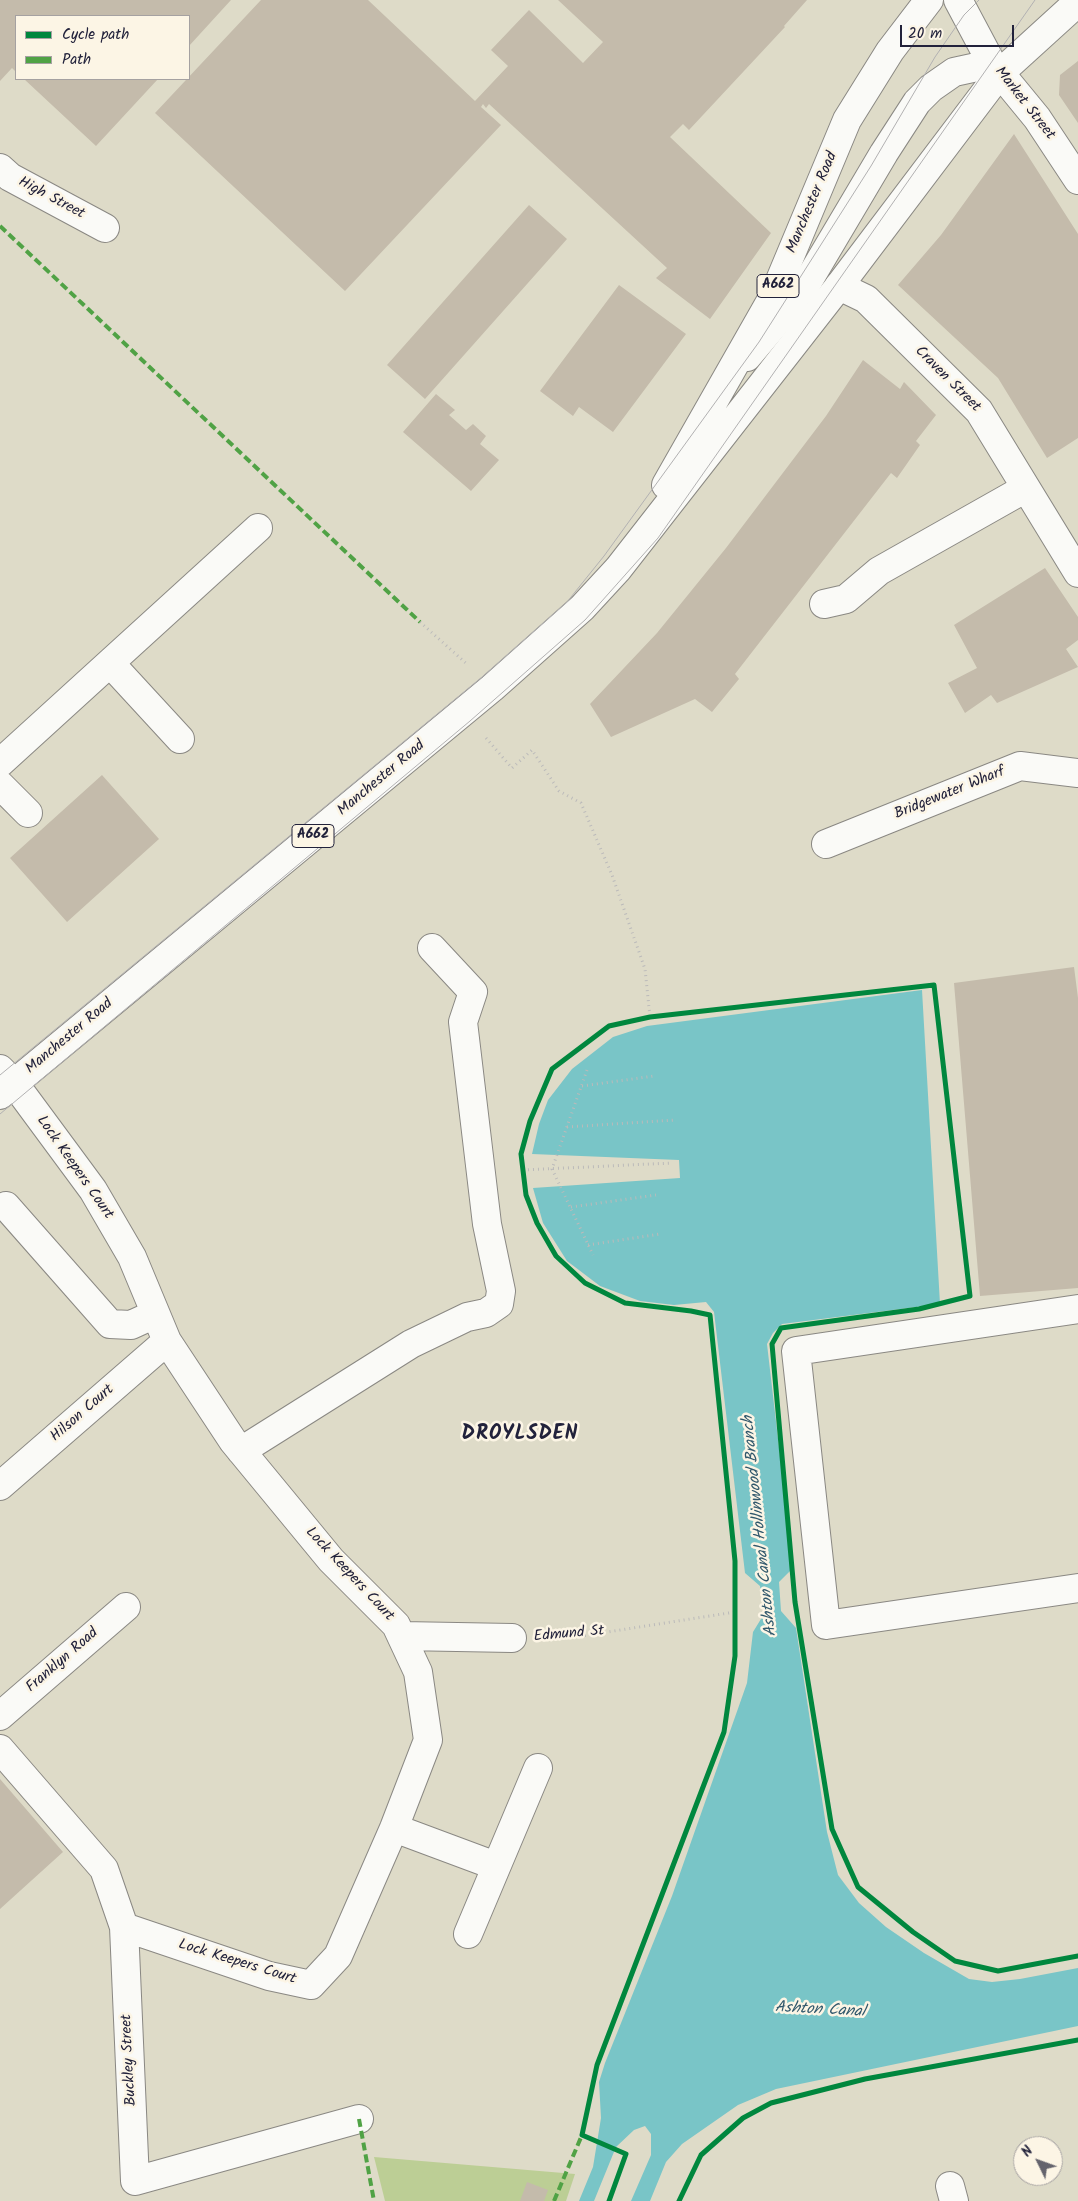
<!DOCTYPE html>
<html>
<head>
<meta charset="utf-8">
<style>
	body { margin:0 }
	#map { position:relative; width:1078px; height:2201px; overflow:hidden; background:#dedbc8; font-family:Kalam,sans-serif }
	canvas { display:block }
	.legend { position:absolute; left:15px; top:15px; width:175px; height:65px; box-sizing:border-box; background:#fcf5e5; border:1px solid #a5a1a1; margin:0; padding:6px 9px; list-style:none; font-size:15px; color:#22223b }
	.legend li { display:flex; align-items:center; gap:10px; height:25px }
	.legend b { width:25px; border:1px solid #a5a1a1 }
	.north { position:absolute; left:1013px; top:2136px; width:50px; height:50px; box-sizing:border-box; background:#fcf5e5; border:1px solid #a5a1a1; border-radius:50%; rotate:312deg; font-size:14px; font-weight:700; line-height:20px; text-align:center; color:#22223b }
	.north::after { content:''; display:block; margin:auto; width:18px; height:22px; background:#64636c; clip-path:polygon(50% 0,100% 100%,50% 72%,0 100%) }
	.scale { position:absolute; left:900px; top:25px; width:114px; height:22px; box-sizing:border-box; border:2px solid #22223b; border-top:0; padding-left:6px; font-size:15px; line-height:18px; white-space:nowrap; color:#22223b; -webkit-text-stroke:4px #fcf5e5; paint-order:stroke }
</style>
</head>
<body>
<div id="map">
<canvas width="1078" height="2201"></canvas>
<ul class="legend">
<li><b style="height:6px;background:#00873e"></b>Cycle path</li>
<li><b style="height:6px;background:#50a245"></b>Path</li>
</ul>
<div class="north">N</div>
<div class="scale">20 m</div>
</div>
<script>
const ctx = document.querySelector('canvas').getContext('2d');
ctx.lineJoin = 'round';
function fillPath(path, color) { ctx.fillStyle = color; ctx.fill(path, 'evenodd'); }
const toPath = rows => new Path2D(rows.map(r => 'M' + r).join(''));
function stroke(path, color, width, dash) { ctx.strokeStyle = color; ctx.lineWidth = width; ctx.lineCap = dash ? 'butt' : 'round'; ctx.setLineDash(dash || []); ctx.stroke(path); }
function label(font, color, halo, rows, align = 'center') {
  ctx.font = font + ' Kalam,sans-serif'; ctx.lineWidth = 5; ctx.setLineDash([]); ctx.textBaseline = 'middle'; ctx.strokeStyle = halo; ctx.fillStyle = color; for (const [text, x, y, turn = 0] of rows) {
    ctx.save(); ctx.translate(x, y); ctx.rotate((+turn || 0) * Math.PI / 180); ctx.textAlign = isNaN(turn) ? turn : align; if (halo) ctx.strokeText(text, 0, 0); ctx.fillText(text, 0, 0); ctx.restore();
  }
}
fillPath(toPath([
	[374,2157,575,2174,566,2201,385,2201]
]), '#bcce95');
fillPath(toPath([
	[922,990,940,1304,782,1324,773,1333,767,1344,793,1568,779,1582,781,1611,796,1628,827,1832,838,1875,859,1903,886,1927,924,1953,969,1979,992,1982,1020,1979,1078,1968,1078,2026,776,2089,738,2105,682,2144,666,2162,650,2201,631,2201,651,2155,651,2134,645,2126,634,2130,616,2147,594,2201,579,2201,593,2167,601,2118,599,2082,605,2063,672,1896,747,1683,753,1632,764,1614,760,1586,745,1573,714,1312,706,1302,674,1305,640,1301,600,1286,567,1261,543,1223,533,1188,680,1178,679,1160,532,1154,539,1124,548,1100,572,1069,613,1037,647,1026]
]), '#79c5c7');
fillPath(toPath([
	[0,0,231,0,189,46,189,16,16,16,16,72,12,68,0,81],
	[261,0,368,0,475,101,508,66,491,50,529,10,583,63,603,42,558,0,807,0,784,26,785,27,689,130,683,124,670,137,771,233,710,319,656,278,667,268,489,104,486,108,483,104,481,107,501,125,345,291,155,113],
	[1078,61,1078,123,1059,95,1060,75],
	[24,79,158,79,96,146],
	[1014,134,1078,234,1078,438,1047,458,998,378,898,285,941,235],
	[529,205,567,239,425,399,387,365],
	[619,285,686,334,613,432,579,407,573,416,540,391],
	[863,360,900,389,904,382,936,415,916,441,920,445,897,478,891,473,735,674,739,679,712,712,695,699,611,737,590,704,657,633,726,548,826,416],
	[436,394,455,410,449,415,466,430,473,424,486,436,480,444,499,460,471,491,403,432],
	[1045,568,1078,617,1078,640,1066,649,1078,667,997,703,991,695,965,713,948,683,977,668,954,625],
	[102,775,159,839,67,922,10,858],
	[1074,967,1078,998,1078,1288,980,1296,954,983],
	[0,1779,63,1852,0,1909],
	[527,2182,548,2190,544,2201,520,2201]
]), '#c4bbab');
const minor = toPath([
	[958,0,991,62,1037,118,1078,180],
	[0,168,10,177,105,228],
	[839,286,866,299,979,411,1078,573],
	[747,357,801,293,884,153,917,102,931,88,954,72,977,67,988,68,1000,73],
	[824,604,846,599,879,571,1026,488],
	[110,663,180,739],
	[0,763,258,528],
	[0,785,28,813],
	[826,844,1020,766,1078,773],
	[0,1069,14,1083,93,1190,132,1257,167,1341,233,1441,331,1560,396,1625,418,1672,428,1740,394,1828,338,1956,311,1985,269,1976,124,1927],
	[6,1206,110,1324,131,1325,155,1314],
	[1078,1309,796,1351,826,1625,1078,1588],
	[241,1451,411,1344,467,1317,486,1313,499,1304,501,1291,487,1224,463,1022,473,992,432,948],
	[0,1486,167,1341],
	[402,1636,512,1638],
	[0,1716,126,1607],
	[0,1749,104,1869,124,1927,135,2181,359,2119],
	[394,1828,496,1866],
	[468,1934,538,1768],
	[950,2186,954,2201]
]);
const major = toPath([
	[666,485,773,297,847,120,890,51,929,0],
	[0,1095,492,688,582,608,618,569,839,286,1000,73,1078,2]
]);
stroke(minor, '#8a8883', 30);
stroke(major, '#8a8883', 30);
stroke(toPath([
	[420,622,468,665],
	[486,738,512,768,532,750,559,791,581,803,612,875,645,969,650,1017],
	[587,1070,552,1169,593,1255],
	[582,1086,654,1076],
	[567,1127,675,1120],
	[523,1170,672,1163],
	[571,1207,656,1195],
	[588,1245,660,1234],
	[545,1638,569,1638,735,1612]
]), '#bbbaba', 3, [1, 4]);
stroke(minor, '#fafaf7', 28);
stroke(major, '#fafaf7', 28);
stroke(toPath([
	[0,1075,482,677,567,602,604,556,759,342,871,166,935,57,964,15,979,0],
	[0,1114,470,721,585,620,658,538,1035,0]
]), '#b2b1b2', 1);
stroke(toPath([
	[0,226,420,622],
	[359,2119,374,2201],
	[554,2201,582,2135]
]), '#50a245', 4, [8, 4]);
stroke(toPath([
	[609,2201,626,2154,582,2135,597,2065,724,1732,735,1656,735,1561,710,1315,691,1311,625,1303,585,1283,556,1256,537,1223,526,1195,521,1154,530,1121,552,1069,609,1026,650,1017,934,985,970,1296,919,1309,781,1328,772,1344,795,1602,832,1829,858,1887,913,1932,955,1961,998,1971,1078,1956],
	[679,2201,701,2155,743,2118,771,2103,865,2079,1078,2040]
]), '#00873e', 5);
for (const [x, y, w] of [
	[778,286,42],
	[313,836,42]
]) { const box = new Path2D(); box.roundRect(x - w / 2, y - 11.5, w, 23, 4); ctx.fillStyle = '#fcf5e5'; ctx.fill(box); stroke(box, '#22223b', 1); }
label('bold 14px', '#22223b', null, [
	["A662",778,286],
	["A662",313,836]
]);
label('15px', '#22223b', '#fcf5e5', [
	["Market Street",1024,104,52],
	["High Street",51,199,28],
	["Manchester Road",813,203,-67],
	["Craven Street",947,380,45],
	["Manchester Road",382,779,-40],
	["Bridgewater Wharf",950,794,-22],
	["Manchester Road",70,1037,-40],
	["Lock Keepers Court",74,1168,55],
	["Hilson Court",83,1414,-41],
	["Lock Keepers Court",349,1575,47],
	["Edmund St",569,1635,-5],
	["Franklyn Road",63,1661,-41],
	["Lock Keepers Court",237,1963,17],
	["Buckley Street",130,2060,-93]
]);
label('italic 16px', '#31586c', '#fcf5e5', [
	["Ashton Canal Hollinwood Branch",761,1526,-96],
	["Ashton Canal",820,2011,3]
]);
ctx.letterSpacing = '1px';
label('bold 20px', '#22223b', '#fcf5e5', [
	["DROYLSDEN",520,1436]
]);
ctx.letterSpacing = '0px';
</script>
</body>
</html>
